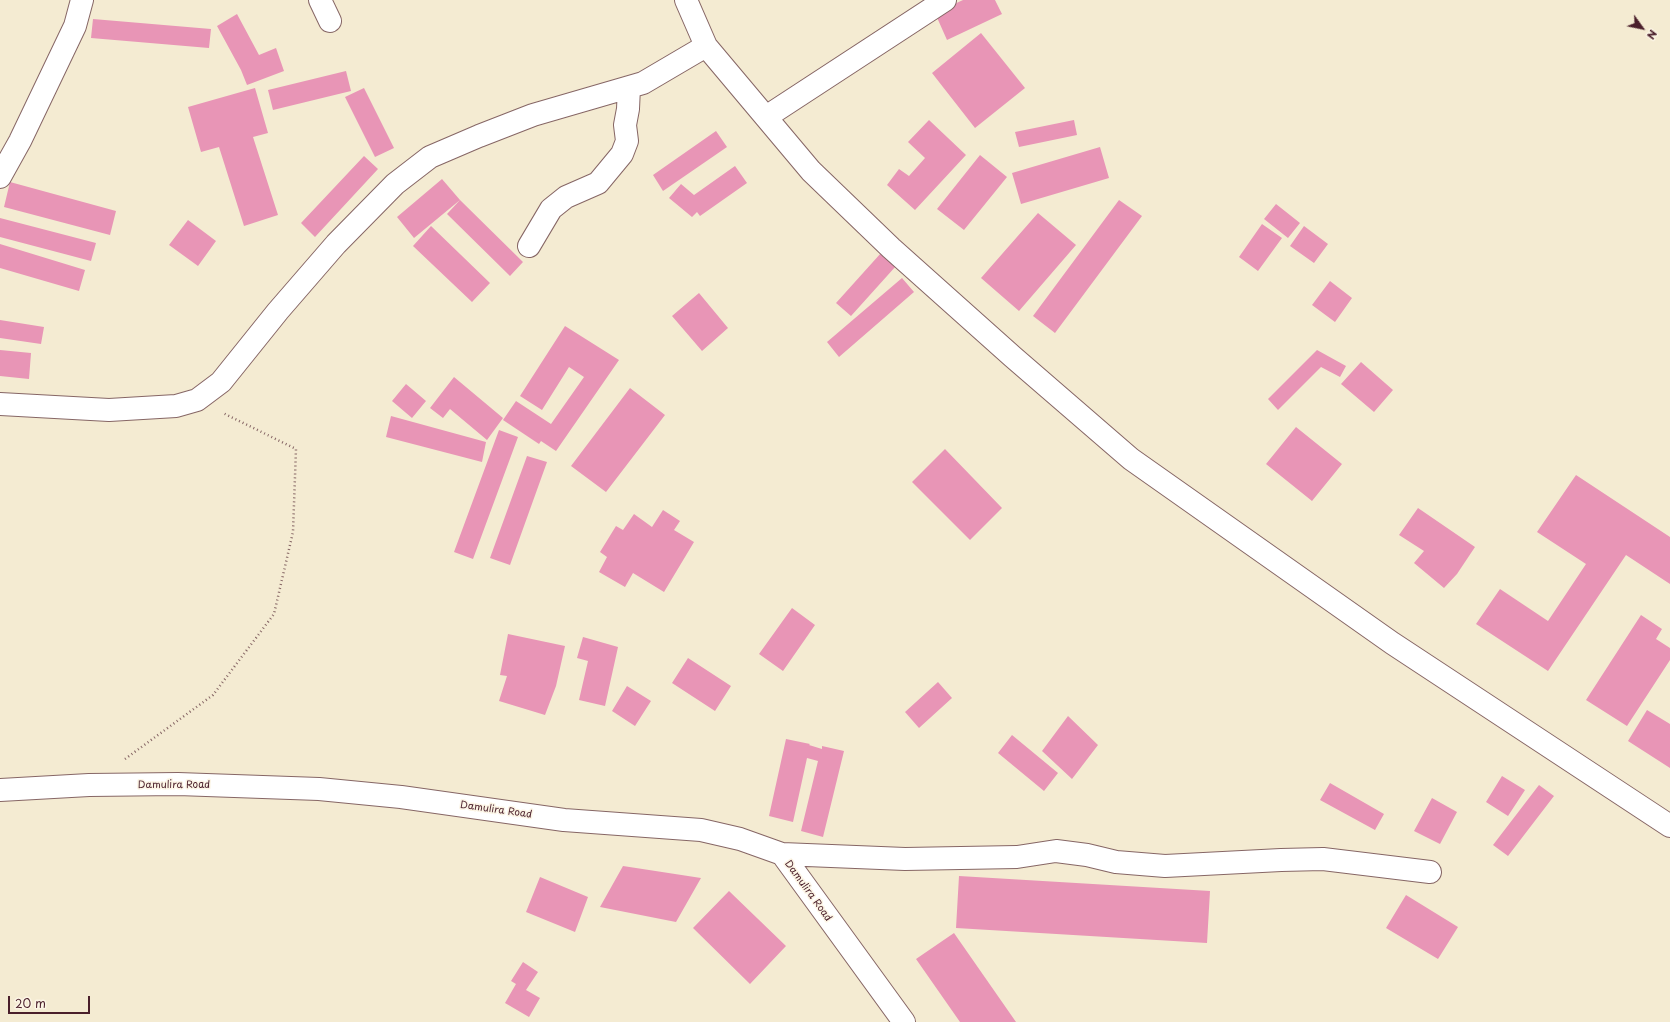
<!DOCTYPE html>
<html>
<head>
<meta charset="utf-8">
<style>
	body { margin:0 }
	#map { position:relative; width:1670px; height:1022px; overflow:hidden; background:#f4ebd2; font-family:"Playpen Sans",sans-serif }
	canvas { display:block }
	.north { position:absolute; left:1622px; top:8px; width:40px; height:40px; -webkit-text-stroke:3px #fcf5e5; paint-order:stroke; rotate:123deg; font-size:11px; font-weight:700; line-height:16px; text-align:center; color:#4a1f2b }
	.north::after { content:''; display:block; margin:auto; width:14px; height:18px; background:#4a1f2b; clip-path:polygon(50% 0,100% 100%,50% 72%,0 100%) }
	.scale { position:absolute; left:8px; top:996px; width:82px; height:18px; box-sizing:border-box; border:2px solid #4a1f2b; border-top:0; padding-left:5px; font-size:12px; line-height:14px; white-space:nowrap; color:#4a1f2b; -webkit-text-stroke:3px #fcf5e5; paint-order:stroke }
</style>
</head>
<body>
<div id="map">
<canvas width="1670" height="1022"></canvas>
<div class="north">N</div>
<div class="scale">20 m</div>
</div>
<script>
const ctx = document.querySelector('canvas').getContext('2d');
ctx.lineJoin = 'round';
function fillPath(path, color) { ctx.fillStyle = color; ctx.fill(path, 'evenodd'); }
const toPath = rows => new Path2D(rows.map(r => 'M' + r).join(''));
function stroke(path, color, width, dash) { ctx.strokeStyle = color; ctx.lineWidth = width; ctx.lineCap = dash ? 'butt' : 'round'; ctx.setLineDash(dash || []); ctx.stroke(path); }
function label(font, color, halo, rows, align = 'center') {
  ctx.font = font + ' "Playpen Sans",sans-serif'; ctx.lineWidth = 3; ctx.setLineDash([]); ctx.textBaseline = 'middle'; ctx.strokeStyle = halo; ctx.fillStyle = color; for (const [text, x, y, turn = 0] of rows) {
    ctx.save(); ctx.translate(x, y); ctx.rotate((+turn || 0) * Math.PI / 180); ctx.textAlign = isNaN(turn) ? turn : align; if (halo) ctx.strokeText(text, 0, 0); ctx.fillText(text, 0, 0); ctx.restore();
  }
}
fillPath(toPath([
	[963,0,995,0,1002,14,947,40,935,13],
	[237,14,259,55,276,48,284,71,247,85,241,70,217,26],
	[93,19,211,29,209,48,91,38],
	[981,33,1025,88,975,128,932,73],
	[346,71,351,91,273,110,268,90],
	[255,88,268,133,253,137,278,215,244,226,219,147,201,152,188,107],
	[364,88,394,148,375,157,345,97],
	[929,120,966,155,915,210,887,185,899,169,909,176,925,158,908,142],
	[1074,120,1077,135,1019,147,1015,132],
	[716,131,727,147,663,191,653,175],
	[1100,147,1109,178,1021,204,1012,173],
	[980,155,1007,177,964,230,937,209],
	[364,156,378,169,315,237,301,223],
	[735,166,747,183,700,216,697,212,692,217,669,198,681,184,694,195],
	[442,179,460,200,414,238,397,217],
	[10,182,116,211,110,235,4,207],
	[460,200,523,262,510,276,447,214],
	[1119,200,1142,216,1055,333,1033,316],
	[1276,204,1300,223,1288,238,1264,219],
	[1038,213,1076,245,1019,311,981,278],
	[0,218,96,243,91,261,0,237],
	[188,220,216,241,198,266,169,245],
	[1262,224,1282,238,1258,271,1239,257],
	[431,226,490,283,472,302,413,246],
	[1304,226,1328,244,1314,263,1290,246],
	[0,244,85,270,79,291,0,268],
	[881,253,896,266,851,316,836,303],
	[902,278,914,292,839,357,827,342],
	[1330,281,1352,298,1335,322,1312,305],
	[699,293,728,328,702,351,672,316],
	[0,320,44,327,41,344,0,338],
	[565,326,619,360,556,451,541,441,539,444,503,420,516,401,551,424,584,377,569,367,542,410,520,396],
	[0,350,31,353,29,379,0,376],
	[1317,350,1346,366,1340,377,1321,367,1278,410,1268,399],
	[1361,362,1393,390,1374,412,1341,384],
	[454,377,503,418,487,440,450,409,443,418,430,408],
	[406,384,426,401,412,418,392,401],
	[630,388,665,415,606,492,571,466],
	[391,416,486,442,482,462,386,437],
	[1296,427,1342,464,1312,501,1266,464],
	[499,430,518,437,473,559,454,552],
	[945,449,1002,508,970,540,912,482],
	[527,456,547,462,510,565,490,558],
	[1576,475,1670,537,1670,584,1626,555,1548,671,1476,624,1500,589,1548,621,1586,564,1537,532],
	[1418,508,1475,547,1457,574,1444,588,1414,563,1424,551,1399,535],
	[663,510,680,521,674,530,694,542,664,592,633,573,625,587,599,572,607,557,600,552,616,526,623,530,634,514,652,527],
	[792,608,815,625,783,671,759,654],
	[1641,615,1662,629,1656,639,1670,648,1670,660,1627,726,1586,700],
	[508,634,565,646,556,686,545,715,499,701,507,676,500,675],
	[583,637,618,647,605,706,579,700,588,661,577,658],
	[688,658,731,686,715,711,672,683],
	[938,682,952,698,919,728,905,712],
	[627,686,651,701,635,726,612,711],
	[1647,710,1670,724,1670,768,1628,741],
	[1068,716,1098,745,1072,779,1042,751],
	[1012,735,1058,773,1044,791,998,753],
	[786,739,810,744,809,745,822,749,822,746,844,751,823,837,801,831,818,761,807,758,793,822,769,816],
	[1502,776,1525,790,1508,816,1486,802],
	[1330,783,1384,814,1375,830,1320,800],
	[1539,785,1554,796,1508,856,1493,845],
	[1432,798,1457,812,1440,844,1414,831],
	[623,866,701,878,676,922,600,907],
	[959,876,1210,891,1207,943,956,928],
	[540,877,588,897,575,932,526,912],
	[729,891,786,946,750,984,693,928],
	[1406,895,1458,927,1438,959,1386,928],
	[954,933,1016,1022,960,1022,916,959],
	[523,962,538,972,526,990,540,998,529,1017,505,1003,516,984,511,981]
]), '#e895b6');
const minor = toPath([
	[320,0,330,21],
	[686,0,706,46,811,171,891,248,1013,357,1131,459,1392,643,1670,826],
	[766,117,945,0],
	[0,177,20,141,75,26,82,0],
	[529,246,551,209,566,197,598,183,622,154,627,141,625,125,628,109,629,87],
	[0,404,109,410,176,406,197,400,221,382,278,311,336,244,395,184,430,157,479,136,533,115,643,83,706,46],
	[0,790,89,785,178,784,319,789,401,797,564,820,701,830,740,839,782,854,904,1022],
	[782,854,905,859,1017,857,1056,851,1087,855,1116,862,1165,866,1281,860,1323,859,1430,872]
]);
stroke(minor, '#866665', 24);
stroke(toPath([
	[125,759,213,695,274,614,293,532,296,449,223,413]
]), '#866665', 2.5, [1, 3]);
stroke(minor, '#fff', 22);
label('10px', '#4a1f2b', '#fcf5e5', [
	["Damulira Road",174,785],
	["Damulira Road",496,810,8],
	["Damulira Road",808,891,54]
]);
</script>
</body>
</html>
